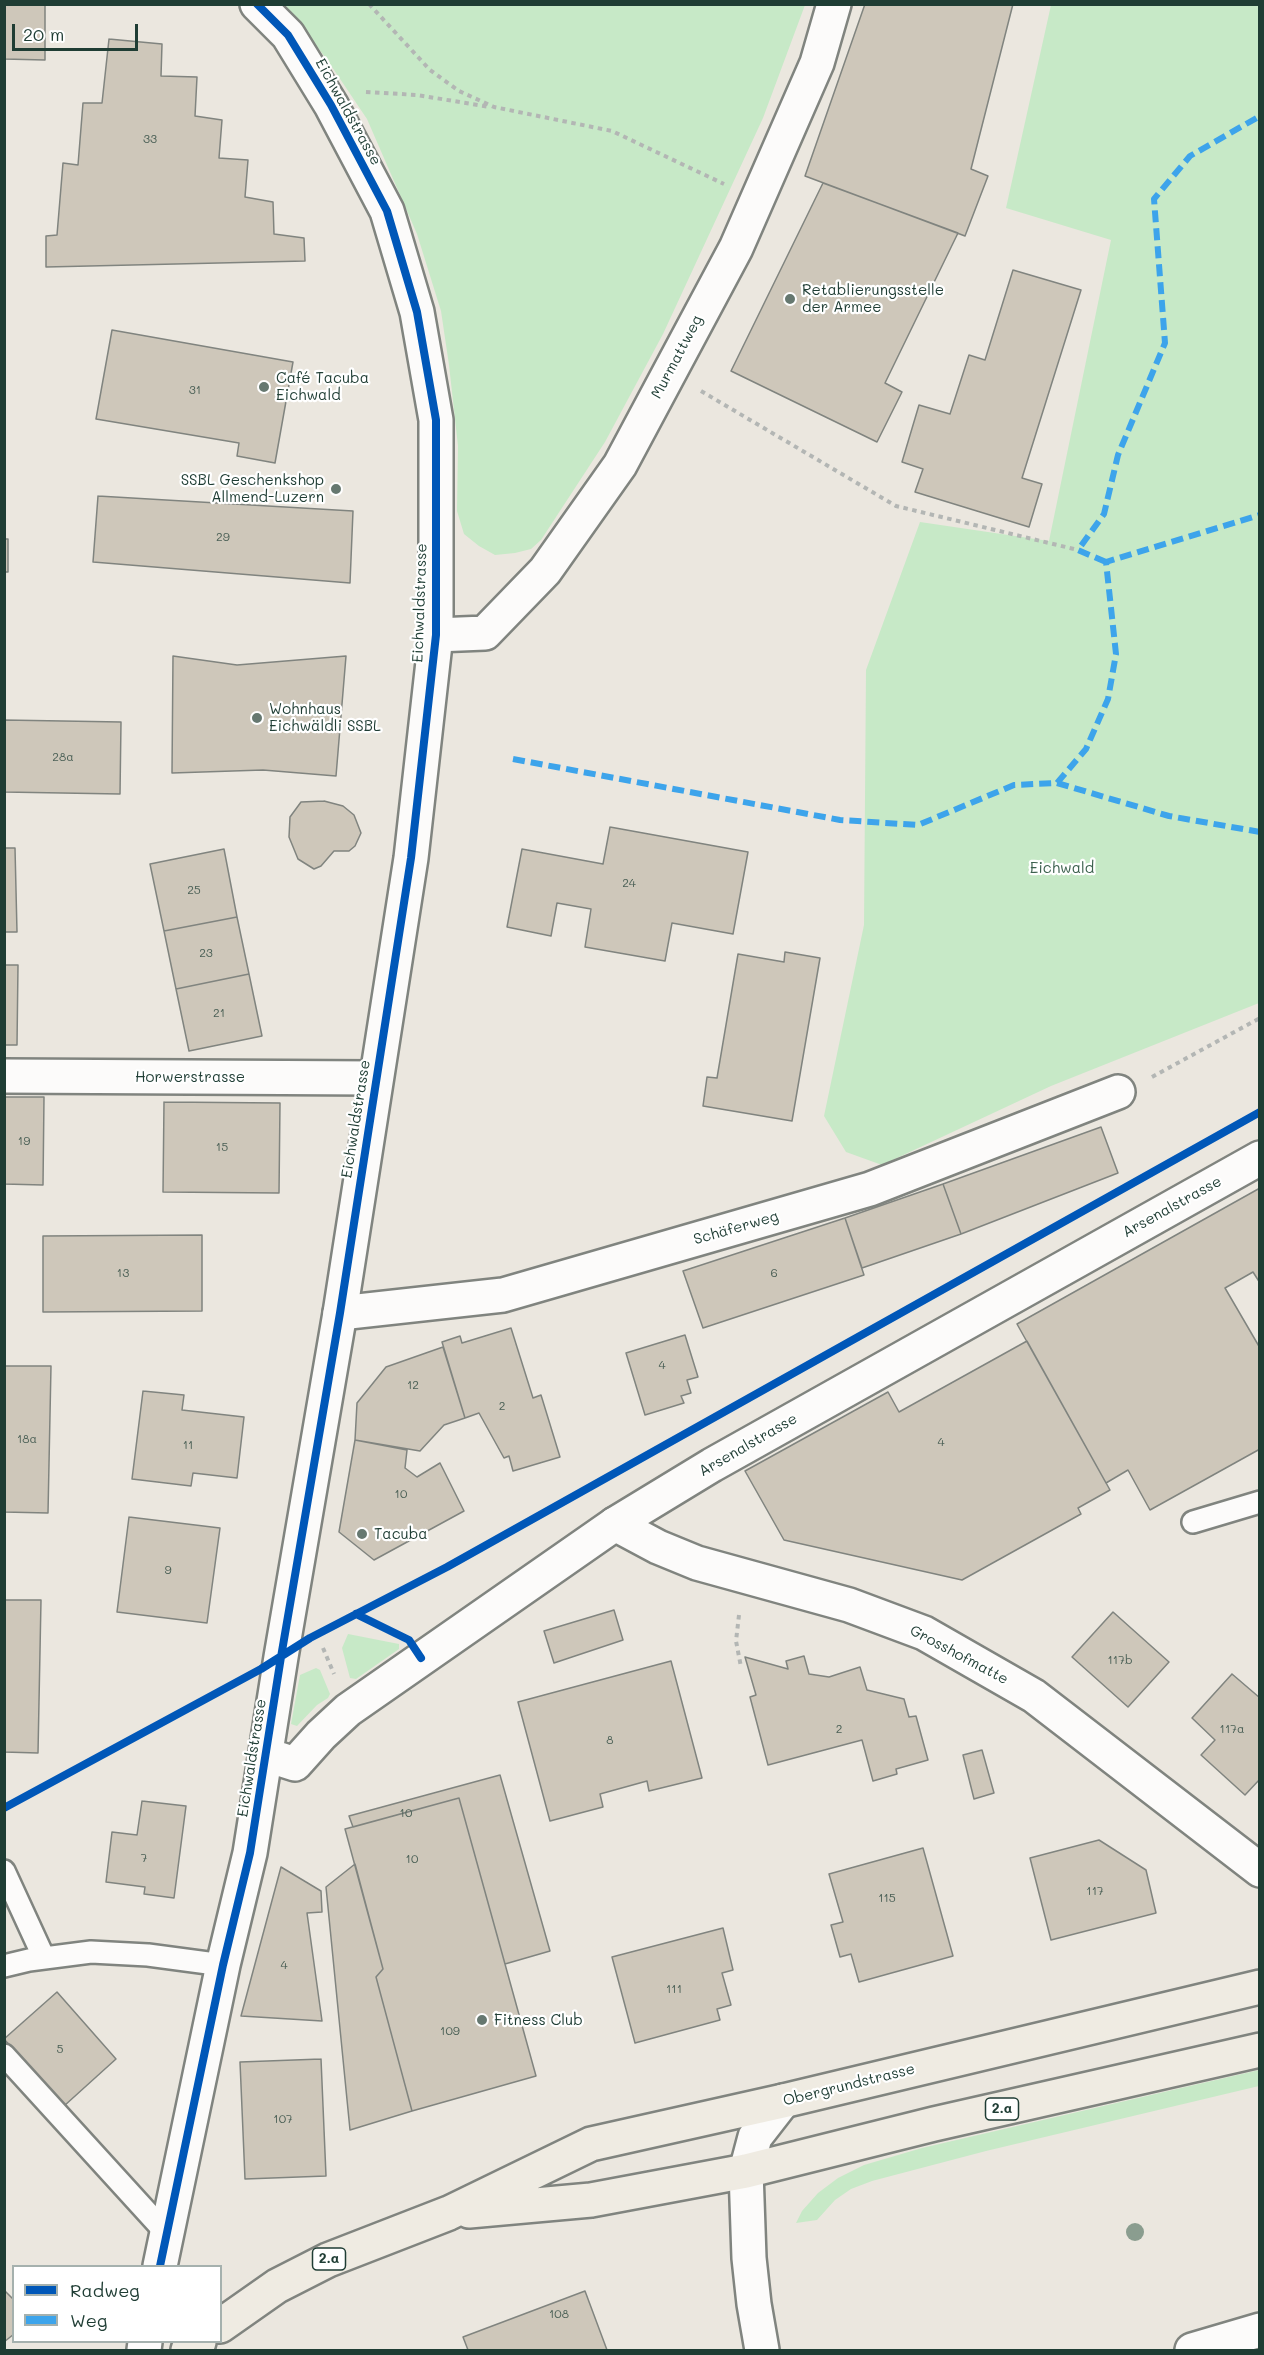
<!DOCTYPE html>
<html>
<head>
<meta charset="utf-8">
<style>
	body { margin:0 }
	#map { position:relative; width:1264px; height:2355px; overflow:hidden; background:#ebe7df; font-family:Mali,sans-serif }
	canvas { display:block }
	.frame { position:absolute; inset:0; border:6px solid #1f3d34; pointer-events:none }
	.legend { position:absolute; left:12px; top:2265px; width:210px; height:78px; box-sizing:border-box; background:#fff; border:2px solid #a5b1ae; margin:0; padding:8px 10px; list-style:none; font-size:18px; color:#1f3d34 }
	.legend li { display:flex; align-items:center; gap:12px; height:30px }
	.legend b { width:30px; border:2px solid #a5b1ae }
	.scale { position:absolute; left:12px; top:24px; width:126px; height:27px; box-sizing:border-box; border:3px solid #1f3d34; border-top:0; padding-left:8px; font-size:18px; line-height:21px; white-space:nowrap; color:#1f3d34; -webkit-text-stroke:4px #fff; paint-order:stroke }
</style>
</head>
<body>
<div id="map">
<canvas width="1264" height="2355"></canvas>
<div class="frame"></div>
<ul class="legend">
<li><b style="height:8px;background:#0057b8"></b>Radweg</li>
<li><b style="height:8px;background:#3da4eb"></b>Weg</li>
</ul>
<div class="scale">20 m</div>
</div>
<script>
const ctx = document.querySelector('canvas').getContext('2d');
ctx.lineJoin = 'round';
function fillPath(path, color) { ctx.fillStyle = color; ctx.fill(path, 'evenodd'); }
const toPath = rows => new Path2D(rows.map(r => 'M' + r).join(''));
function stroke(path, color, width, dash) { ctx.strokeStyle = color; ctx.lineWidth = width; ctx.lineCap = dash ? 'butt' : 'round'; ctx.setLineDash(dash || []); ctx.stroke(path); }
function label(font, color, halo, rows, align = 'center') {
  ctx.font = font + ' Mali,sans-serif'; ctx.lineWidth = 4.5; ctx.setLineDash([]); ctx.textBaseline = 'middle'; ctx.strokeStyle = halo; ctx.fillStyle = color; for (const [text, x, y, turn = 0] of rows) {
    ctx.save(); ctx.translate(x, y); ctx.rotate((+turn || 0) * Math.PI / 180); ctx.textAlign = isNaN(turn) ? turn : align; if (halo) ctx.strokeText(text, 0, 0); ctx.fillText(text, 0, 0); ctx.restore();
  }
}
fillPath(toPath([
	[285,5,805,5,763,118,663,334,605,442,541,540,531,549,515,553,495,555,479,546,464,534,457,511,458,446,449,365,441,311,417,234,367,119,328,61],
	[1051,5,1259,5,1259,1003,1051,1086,882,1165,846,1152,824,1116,864,925,866,670,920,522,1049,541,1111,240,1006,208],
	[348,1634,399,1644,399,1649,356,1679,350,1678,342,1648],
	[316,1668,320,1670,330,1694,328,1698,317,1705,297,1726,291,1724,300,1675],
	[1259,2070,1259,2086,986,2151,872,2181,851,2189,835,2200,817,2220,796,2223,802,2211,818,2193,838,2178,864,2165,922,2148]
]), '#c7e9c7');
const building = toPath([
	[4,4,45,4,45,60,4,59,4,4],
	[865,4,1013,4,971,169,988,176,965,236,805,176,865,4],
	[109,39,162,44,161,76,197,77,195,116,222,120,219,158,248,160,245,197,273,202,274,234,304,238,305,261,46,267,46,236,57,235,63,163,78,165,83,103,102,103,109,39],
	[823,183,958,233,885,383,902,392,877,442,731,371,823,183],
	[1013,270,1081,290,1022,478,1042,484,1029,527,915,492,923,469,902,462,919,405,950,414,969,355,985,360,1013,270],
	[112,330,293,362,275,463,237,456,239,443,96,419,112,330],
	[98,496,353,511,350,583,93,562,98,496],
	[4,539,8,539,8,572,4,572,4,539],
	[173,656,237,665,346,656,336,776,263,770,172,773,173,656],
	[4,720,121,722,120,794,4,792,4,720],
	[324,801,343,806,354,815,361,833,355,846,349,851,334,851,321,866,314,869,298,859,289,837,290,817,301,802,324,801],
	[610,827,748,852,733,934,672,923,665,961,585,947,591,909,557,903,551,936,507,927,522,849,603,864,610,827],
	[4,848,15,848,17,932,4,932,4,848],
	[224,849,237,917,164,931,150,864,224,849],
	[237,917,249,974,176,989,164,931,237,917],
	[785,952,820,958,792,1121,703,1106,707,1077,717,1078,738,954,784,962,785,952],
	[4,965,18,965,17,1045,4,1045,4,965],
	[249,974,262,1036,189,1051,176,989,249,974],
	[4,1097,44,1097,43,1185,4,1184,4,1097],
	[164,1102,280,1103,279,1193,163,1192,164,1102],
	[1101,1127,1118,1173,961,1234,943,1184,1101,1127],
	[943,1184,961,1234,862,1268,845,1218,943,1184],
	[1260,1188,1260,1283,1253,1272,1225,1288,1260,1348,1260,1449,1150,1510,1128,1470,1106,1483,1017,1324,1260,1188],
	[845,1218,864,1275,703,1328,683,1271,845,1218],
	[202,1235,202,1311,43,1312,43,1236,202,1235],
	[511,1328,533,1398,541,1395,560,1457,513,1471,509,1456,504,1458,479,1413,465,1418,442,1342,460,1336,462,1343,511,1328],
	[685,1335,698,1377,687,1380,691,1393,681,1396,684,1403,645,1415,626,1353,685,1335],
	[1027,1341,1110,1490,1078,1508,1081,1514,962,1580,784,1540,745,1471,888,1392,899,1412,1027,1341],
	[443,1347,465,1418,444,1425,420,1451,355,1440,357,1403,386,1367,443,1347],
	[4,1366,51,1366,48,1513,4,1512,4,1366],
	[143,1391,184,1395,182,1410,244,1417,237,1478,193,1473,191,1486,132,1479,143,1391],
	[355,1440,407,1450,405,1468,417,1477,440,1463,464,1511,374,1560,339,1532,355,1440],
	[129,1517,220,1528,207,1623,117,1612,129,1517],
	[4,1600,41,1600,38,1753,4,1752,4,1600],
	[614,1610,623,1640,554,1663,544,1631,614,1610],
	[1113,1612,1169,1662,1128,1707,1072,1657,1113,1612],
	[804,1656,809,1674,829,1677,860,1667,867,1690,904,1699,909,1717,916,1716,928,1760,896,1769,897,1774,873,1781,862,1740,768,1765,750,1697,756,1695,745,1657,788,1669,786,1661,804,1656],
	[671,1661,702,1778,649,1791,647,1781,600,1794,603,1807,550,1821,518,1702,671,1661],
	[1232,1674,1260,1698,1260,1779,1245,1795,1201,1755,1215,1740,1192,1718,1232,1674],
	[982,1750,994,1793,974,1799,963,1755,982,1750],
	[500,1775,550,1951,505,1964,459,1798,353,1827,349,1816,500,1775],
	[459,1798,536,2076,412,2111,376,1977,383,1969,345,1829,459,1798],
	[142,1801,186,1806,174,1898,144,1894,145,1887,106,1882,112,1832,137,1835,142,1801],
	[1099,1840,1146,1870,1156,1913,1051,1940,1030,1858,1099,1840],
	[923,1848,953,1956,859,1982,851,1954,840,1957,831,1925,843,1922,829,1874,923,1848],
	[355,1864,383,1969,376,1977,412,2111,350,2130,326,1887,355,1864],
	[281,1867,321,1891,322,1912,307,1913,322,2021,241,2016,281,1867],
	[723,1928,733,1970,722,1973,731,2005,717,2009,720,2020,635,2043,612,1957,723,1928],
	[57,1992,116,2059,64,2106,4,2039,57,1992],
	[321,2059,326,2176,245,2179,240,2062,321,2059],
	[4,2290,14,2300,14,2334,4,2342,4,2290],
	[585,2291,607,2350,468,2350,463,2337,585,2291]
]);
fillPath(building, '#cec7ba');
stroke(building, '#80847f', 1.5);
const lane = toPath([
	[1193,1522,1260,1502],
	[4,1871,44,1958],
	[4,1966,29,1960,91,1952,148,1955,223,1965],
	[4,2055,167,2234]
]);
const street = toPath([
	[436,635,485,633,545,571,620,465,736,248,817,63,834,4],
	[4,1076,376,1078],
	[340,1313,503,1295,870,1189,1118,1092],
	[615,1524,658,1547,697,1563,849,1605,924,1633,1034,1696,1260,1870],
	[762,2350,754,2304,749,2258,746,2171,755,2137,783,2101],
	[1192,2350,1260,2330]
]);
const secondary = toPath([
	[267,1755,295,1764,321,1735,348,1710,615,1524,712,1465,1260,1158],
	[160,2266,223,1965,250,1853,281,1657,340,1313,411,858,436,635,436,420,417,312,387,211,331,105,288,35,257,4],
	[144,2350,145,2342]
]);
const primary = toPath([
	[469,2211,591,2200,746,2171,934,2124,1260,2050],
	[220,2326,277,2286,328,2260,449,2213,591,2144,783,2101,1260,1987],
	[188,2350,199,2342]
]);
stroke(lane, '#80847f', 26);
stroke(street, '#80847f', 38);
stroke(secondary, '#80847f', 38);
stroke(primary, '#80847f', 38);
stroke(toPath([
	[369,4,430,70,459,91,494,107,612,131,724,184],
	[366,92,417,95,490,107],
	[701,391,896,506,1078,550],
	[1152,1077,1260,1018],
	[739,1615,736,1641,741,1667],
	[323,1648,334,1674]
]), '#b3b6b4', 4, [4.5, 4.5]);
stroke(lane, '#fcfbfa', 21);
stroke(street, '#fcfbfa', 33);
stroke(secondary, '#fcfbfa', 33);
stroke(primary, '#efebe2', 33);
stroke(toPath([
	[1106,562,1078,550,1104,514,1118,455,1165,343,1154,199,1190,156,1260,116],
	[513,759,840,820,918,825,1014,785,1057,783,1086,749,1108,699,1116,654,1106,562,1260,515],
	[1057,783,1169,816,1260,832]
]), '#3da4eb', 6, [12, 6]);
stroke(toPath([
	[356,1614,409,1640,421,1658],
	[4,1808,261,1669,310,1638,447,1567,1260,1112],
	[160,2266,223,1965,250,1853,281,1657,340,1313,411,858,436,635,436,420,417,312,387,211,331,105,288,35,257,4]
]), '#0057b8', 8);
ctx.fillStyle = '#8a9d8f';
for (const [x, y] of [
	[1135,2232]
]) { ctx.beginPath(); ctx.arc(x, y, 9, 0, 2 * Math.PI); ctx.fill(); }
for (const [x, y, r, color] of [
	[790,299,6,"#667870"],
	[264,387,6,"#667870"],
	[336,489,6,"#667870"],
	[257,718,6,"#667870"],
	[362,1534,6,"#667870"],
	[482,2020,6,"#667870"]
]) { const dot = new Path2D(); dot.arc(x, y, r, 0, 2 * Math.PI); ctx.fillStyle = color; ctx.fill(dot); stroke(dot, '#fff', 2); }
label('12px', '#4b6056', null, [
	["33",150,139],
	["31",195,390],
	["29",223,537],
	["28a",63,757],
	["24",629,883],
	["25",194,890],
	["23",206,953],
	["21",219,1013],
	["19",24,1141],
	["15",222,1147],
	["13",123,1273],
	["6",774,1273],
	["4",662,1365],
	["12",413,1385],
	["2",502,1406],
	["18a",27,1439],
	["4",941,1442],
	["11",188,1445],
	["10",401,1494],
	["9",168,1570],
	["117b",1120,1660],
	["2",839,1729],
	["117a",1232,1729],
	["8",610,1740],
	["10",406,1813],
	["7",144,1858],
	["10",412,1859],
	["117",1095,1891],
	["115",887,1898],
	["4",284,1965],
	["111",674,1989],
	["109",450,2031],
	["5",60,2049],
	["107",283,2119],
	["108",559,2314]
]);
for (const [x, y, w] of [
	[1002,2109,33],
	[329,2259,33]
]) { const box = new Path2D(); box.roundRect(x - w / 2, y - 11, w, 22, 4.5); ctx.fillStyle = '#fff'; ctx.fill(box); stroke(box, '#1f3d34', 1.5); }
label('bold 14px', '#1f3d34', null, [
	["2.a",1002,2109],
	["2.a",329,2259]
]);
label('15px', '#1f3d34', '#fff', [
	["Eichwaldstrasse",348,112,61],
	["Murmattweg",677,357,-62],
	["Eichwaldstrasse",420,603,-88],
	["Horwerstrasse",190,1077],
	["Eichwaldstrasse",356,1119,-81],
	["Arsenalstrasse",1172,1207,-29],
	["Schäferweg",736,1228,-16],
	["Arsenalstrasse",748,1445,-30],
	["Grosshofmatte",959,1655,28],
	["Eichwaldstrasse",252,1758,-81],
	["Obergrundstrasse",849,2085,-14]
]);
label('15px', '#1f3d34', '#fff', [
	["Retablierungsstelle",802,290],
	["der Armee",802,307],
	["Café Tacuba",276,378],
	["Eichwald",276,395],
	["SSBL Geschenkshop",324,480,"right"],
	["Allmend-Luzern",324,497,"right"],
	["Wohnhaus",269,709],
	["Eichwäldli SSBL",269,726],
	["Tacuba",374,1534],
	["Fitness Club",494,2020]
], 'left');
label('15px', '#3b604d', '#fff', [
	["Eichwald",1062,868]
]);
</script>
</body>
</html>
